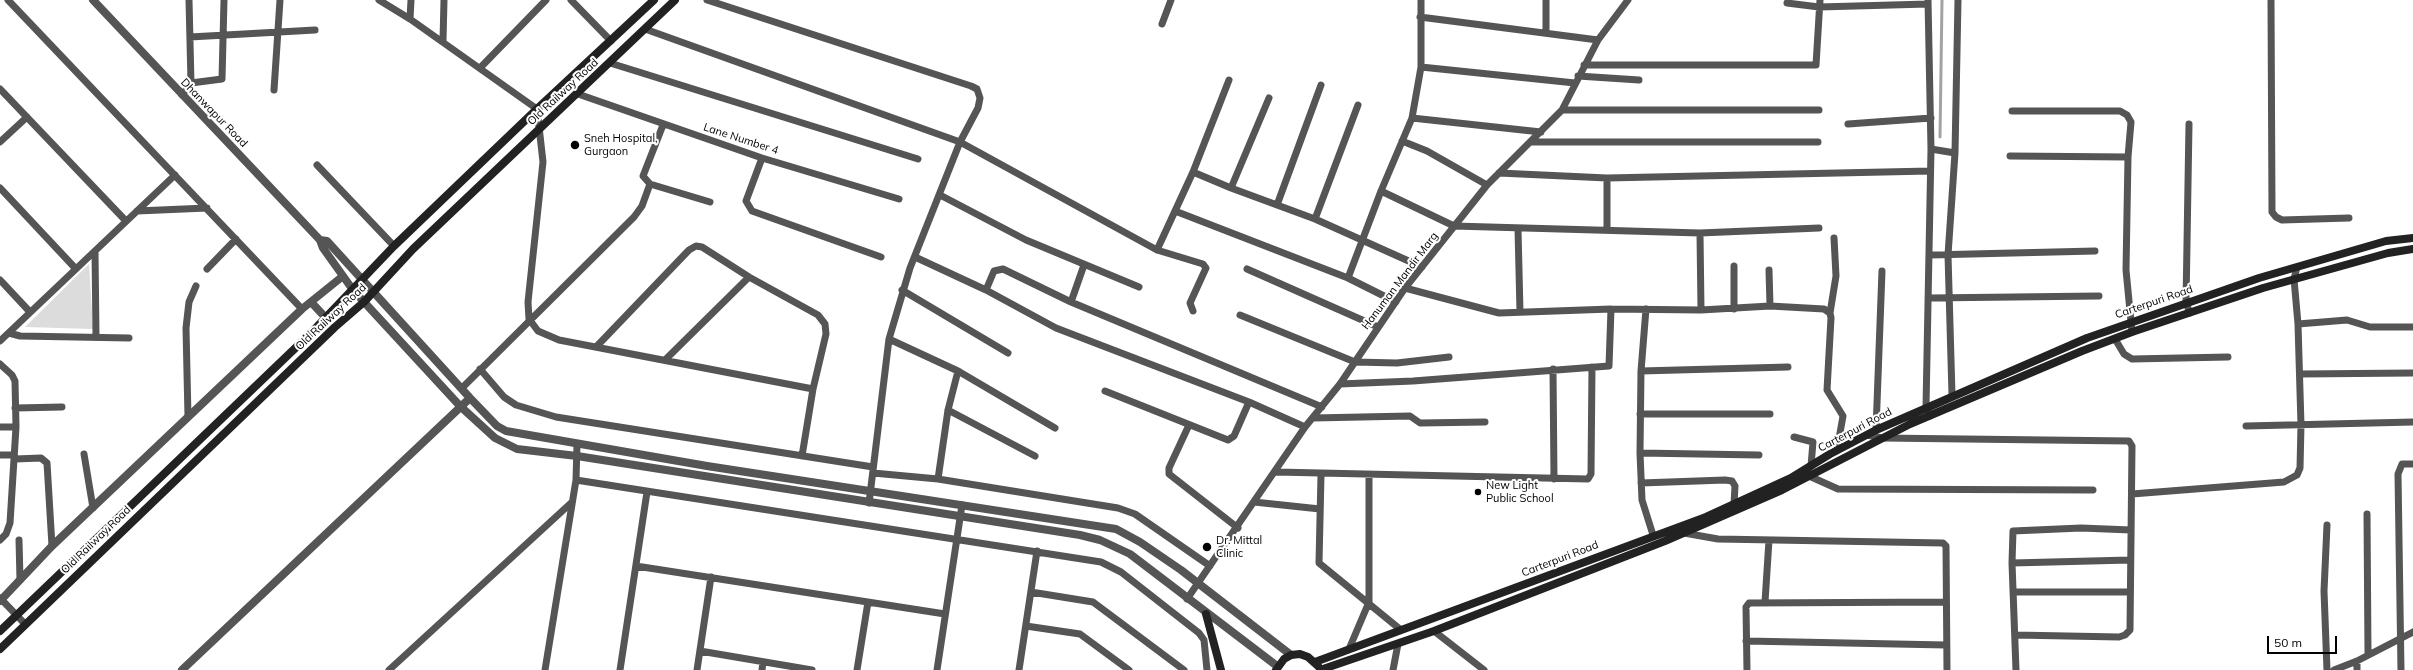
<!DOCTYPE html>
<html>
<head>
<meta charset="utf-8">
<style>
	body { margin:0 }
	#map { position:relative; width:2413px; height:670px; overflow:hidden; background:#fff; font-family:Mulish,sans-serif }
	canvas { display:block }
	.scale { position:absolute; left:2267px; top:636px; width:70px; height:18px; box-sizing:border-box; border:2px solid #000; border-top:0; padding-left:5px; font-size:12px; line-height:14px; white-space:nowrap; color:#000; -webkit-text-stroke:3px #fff; paint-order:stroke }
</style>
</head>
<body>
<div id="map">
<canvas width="2413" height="670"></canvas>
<div class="scale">50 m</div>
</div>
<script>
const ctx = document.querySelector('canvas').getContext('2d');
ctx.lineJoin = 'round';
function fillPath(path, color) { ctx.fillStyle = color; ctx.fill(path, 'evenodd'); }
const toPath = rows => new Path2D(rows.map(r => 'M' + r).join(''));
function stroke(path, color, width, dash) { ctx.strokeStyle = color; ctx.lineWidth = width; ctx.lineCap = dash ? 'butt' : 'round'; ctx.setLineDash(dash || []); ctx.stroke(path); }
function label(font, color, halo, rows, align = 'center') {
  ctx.font = font + ' Mulish,sans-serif'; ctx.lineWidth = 4; ctx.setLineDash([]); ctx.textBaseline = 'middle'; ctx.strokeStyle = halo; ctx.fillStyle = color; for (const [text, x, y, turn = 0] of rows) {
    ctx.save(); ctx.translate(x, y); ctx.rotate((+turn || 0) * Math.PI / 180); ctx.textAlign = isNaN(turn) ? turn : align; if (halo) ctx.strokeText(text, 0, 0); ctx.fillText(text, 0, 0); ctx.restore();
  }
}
fillPath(toPath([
	[89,264,93,329,25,327]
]), '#dcdcdc');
stroke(toPath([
	[1940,137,1942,0]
]), '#a3a3a3', 3);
stroke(toPath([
	[8,0,302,309],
	[379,0,410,19,537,109,543,162,528,302,529,319,538,331,559,340,813,389],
	[571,0,611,41],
	[707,0,971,86,977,89,980,98,978,108,960,142,910,268,889,339,869,503],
	[1928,0,1931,149,1926,407,1930,416],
	[2271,0,2272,212,2276,217,2282,220,2349,218],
	[1787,3,1819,7,1928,4],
	[1420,17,1598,40],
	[410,19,411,0],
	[1162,24,1171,0],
	[645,29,960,142,1157,250,1203,264,1206,268,1190,303,1193,311],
	[1546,32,1546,0],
	[190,37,315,30],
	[443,41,444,0],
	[610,63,918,159],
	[1584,65,1816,65,1820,0],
	[1421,67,1575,83],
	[480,68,546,0],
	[1578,76,1639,80],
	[191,83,222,79,224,0],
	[0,89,126,221],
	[274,90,280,0],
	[578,94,762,158,899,199],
	[182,95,191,83,189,0],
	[1562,110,1819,110],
	[2012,111,2120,111,2127,115,2131,122,2128,157,2126,270,2132,332],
	[1412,118,1541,132],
	[1848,124,1931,118],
	[2189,124,2186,303,2190,313],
	[663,125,643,176,650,184,710,202],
	[1402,141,1427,151,1487,185],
	[0,142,27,117],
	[1533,142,1818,142],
	[1931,149,1955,153],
	[2010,156,2128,157],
	[762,158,746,201,752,211,881,257],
	[317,165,394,246],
	[1193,172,1231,188,1315,219,1422,267],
	[1499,173,1607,178,1930,171],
	[0,188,76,269],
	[1231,188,1269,98],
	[1381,191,1454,226,1700,233,1819,228],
	[940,195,1026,240,1139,287],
	[1277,205,1321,85],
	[137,211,207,208],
	[1175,211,1348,278,1396,302],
	[1315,219,1358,105],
	[1518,229,1520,312],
	[1607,230,1607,178],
	[1700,233,1701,310],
	[1157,250,1193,172,1229,80],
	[95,251,96,336],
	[1930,255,2095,251],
	[915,257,986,290,1056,328,1249,402,1305,427],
	[1734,266,1734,309],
	[207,269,236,239],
	[1247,269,1378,327],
	[1769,270,1770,306],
	[1348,278,1381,191,1412,118,1421,67,1421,0],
	[0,280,30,312],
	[1405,288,1499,313,1611,309,1701,310,1770,306,1824,309,1830,313,1831,318,1827,390,1843,416,1837,450],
	[902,290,1008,353],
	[986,290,994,271,1003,269,1071,302,1322,407],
	[1929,298,2099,296],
	[1071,302,1084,265],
	[1646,309,1641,371,1640,453,1642,500,1653,535],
	[1830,313,1836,276,1834,238],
	[1240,315,1355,362,1397,363,1449,357],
	[2298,324,2347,320,2370,327,2413,327],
	[9,333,20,336,129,338],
	[889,339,958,371,1055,428],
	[2115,339,2124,354,2132,359,2228,357],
	[0,341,175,175],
	[597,346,689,250,696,246,702,247,749,277,818,315,825,324,826,334,813,389,802,456],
	[666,359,749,277],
	[0,364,12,375,15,381,16,427,10,523,6,534,0,540],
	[480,369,504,397,516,405,556,417,873,467],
	[1553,369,1554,479],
	[1641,371,1788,367],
	[2300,374,2413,373],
	[1340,384,1413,381,1609,366,1611,309],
	[462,388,634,217,642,206,650,184],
	[1105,391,1228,440,1234,436,1249,402],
	[1952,395,1948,255,1955,153,1958,0],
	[15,408,62,407],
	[948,410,1035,456],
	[1640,414,1770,414],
	[188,417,186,328,189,302,196,286],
	[1313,418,1410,416,1420,423,1485,422],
	[1189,425,1169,468,1169,474,1238,528],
	[2246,426,2413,422],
	[0,427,16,427],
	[1876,430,1882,271],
	[1867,435,1882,438,2129,441,2132,446,2130,630,2125,635,2119,637,2015,635],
	[1794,437,1813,442,1811,466],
	[1640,453,1759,455],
	[84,454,93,508],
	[0,455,14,455],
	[15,459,41,458,47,463,52,546],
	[1276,472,1588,479,1591,474,1592,367],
	[873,473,938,479,1118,508,1135,514,1210,566],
	[1321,475,1319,563,1401,630],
	[1809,476,1838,489,2093,490],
	[938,479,948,410,958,371],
	[576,480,1101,562,1121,572,1199,633,1204,640,1207,670],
	[1641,483,1725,480,1732,481,1735,486,1734,504],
	[2132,494,2284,482,2297,475,2300,468,2301,425,2298,324,2294,279,2297,267],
	[1254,502,1320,509],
	[2367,514,2368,655],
	[1684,533,1718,539,1943,543,1946,546,1947,670],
	[19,540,20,580],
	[2012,563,2130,560],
	[636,566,945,614],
	[1031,592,1093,602,1184,670],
	[2013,592,2130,592],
	[0,598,25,624],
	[1187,599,1305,427,1340,384,1405,288,1487,185,1562,110,1598,40,1628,0],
	[1765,602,1769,540],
	[1026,626,1080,634,1129,670],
	[1434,631,1484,670],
	[1746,641,1946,645],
	[1349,649,1369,602,1369,475],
	[700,651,812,670],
	[2357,661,2357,670],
	[389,670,571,503],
	[545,670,576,480,577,445],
	[620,670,647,492],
	[697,670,711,577],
	[762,670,763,662],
	[857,670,868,602],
	[937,670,962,505],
	[1019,670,1037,551],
	[1393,670,1398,644],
	[1747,670,1746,607,1749,603,1945,602],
	[2016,670,2012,563,2013,531,2081,528,2131,530],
	[2327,670,2324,591,2327,525],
	[2334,670,2357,661,2413,632],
	[2401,670,2398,474,2402,464,2413,464]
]), '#555', 7);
stroke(toPath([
	[93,0,320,240,323,248,353,290,460,406,495,438,517,449,577,456,1080,535,1100,540,1130,554,1277,666],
	[320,240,327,241,470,398,497,426,506,431,707,466,1116,529,1140,542,1181,570,1291,655],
	[311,302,325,317],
	[0,601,52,546,302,309,343,276],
	[182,670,470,398]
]), '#555', 8);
stroke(toPath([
	[1206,614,1221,670],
	[0,631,310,334,394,246,537,109,654,0],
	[0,649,335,327,364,302,413,249,675,0],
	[1315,662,1706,517,1791,478,1830,454,1876,430,2087,338,2259,278,2386,241,2413,238],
	[1276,670,1284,659,1291,655,1300,654,1308,657,1318,666],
	[1320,670,1434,631,1665,541,1782,490,1910,424,2082,351,2132,332,2263,288,2388,253,2413,249]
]), '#222', 8);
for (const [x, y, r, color] of [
	[575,145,5,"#000"],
	[1478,492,4,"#000"],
	[1207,547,5,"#000"]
]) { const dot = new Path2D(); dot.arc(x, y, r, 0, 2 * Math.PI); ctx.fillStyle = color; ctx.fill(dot); stroke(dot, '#fff', 1.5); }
label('11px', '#000', '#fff', [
	["Old Railway Road",563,92,-43],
	["Dhanwapur Road",214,113,46],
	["Lane Number 4",741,139,18],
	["Hanuman Mandir Marg",1400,281,-53],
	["Carterpuri Road",2154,302,-19],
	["Old Railway Road",331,317,-43],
	["Carterpuri Road",1855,430,-28],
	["Old Railway Road",96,540,-44],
	["Carterpuri Road",1560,559,-21]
]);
label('11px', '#000', '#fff', [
	["Sneh Hospital,",584,139],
	["Gurgaon",584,152],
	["New Light",1486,486],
	["Public School",1486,499],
	["Dr. Mittal",1216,541],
	["Clinic",1216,554]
], 'left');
</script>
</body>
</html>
